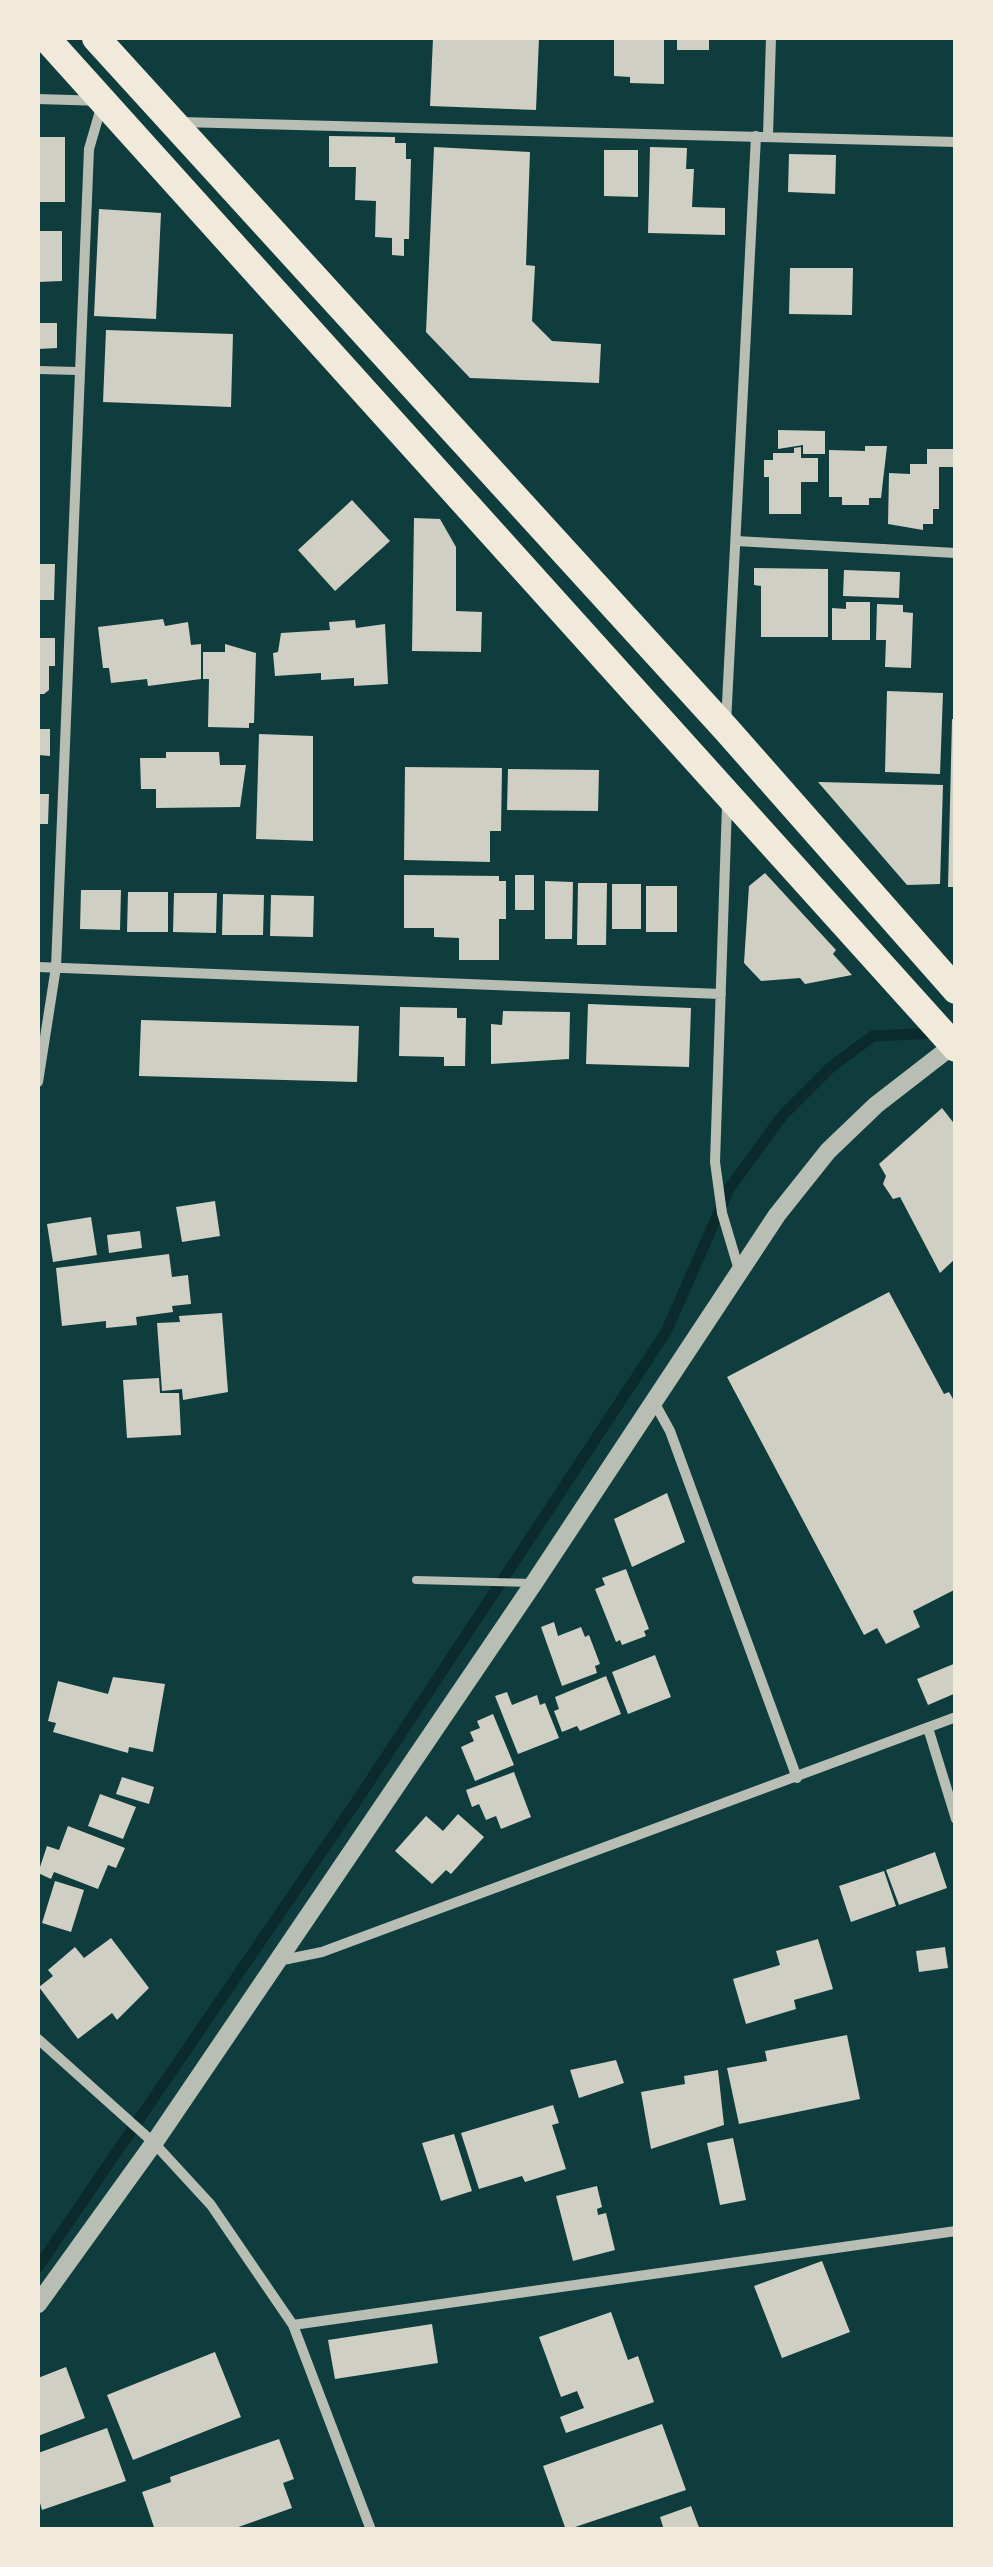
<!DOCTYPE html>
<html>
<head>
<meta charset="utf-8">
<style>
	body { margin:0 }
	#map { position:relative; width:993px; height:2567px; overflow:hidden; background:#0f3d3e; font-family:Ubuntu,sans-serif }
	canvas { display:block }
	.frame { position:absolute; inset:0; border:40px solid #f1e9da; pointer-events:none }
</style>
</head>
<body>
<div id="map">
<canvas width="993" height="2567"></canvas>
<div class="frame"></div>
</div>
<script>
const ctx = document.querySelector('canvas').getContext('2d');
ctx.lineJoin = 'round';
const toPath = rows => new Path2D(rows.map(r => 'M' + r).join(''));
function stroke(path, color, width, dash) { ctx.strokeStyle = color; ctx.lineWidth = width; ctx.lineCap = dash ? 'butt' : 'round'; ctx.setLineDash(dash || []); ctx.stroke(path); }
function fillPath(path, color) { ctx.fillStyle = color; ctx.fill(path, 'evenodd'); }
stroke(toPath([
	[38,2267,356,1802,666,1332,729,1189,782,1116,831,1067,873,1036,938,1033]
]), '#0a2a2b', 11);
fillPath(toPath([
	[433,38,539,38,536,110,430,106],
	[614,38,664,38,664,84,630,83,630,77,614,76],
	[677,38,709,38,709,50,677,50],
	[329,136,395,137,395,143,406,143,406,159,411,159,409,239,404,239,404,256,392,255,392,238,375,237,376,201,355,200,356,167,329,167],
	[38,137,65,137,65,202,38,202],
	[434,147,530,152,526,265,535,266,532,321,552,341,601,344,599,383,470,378,426,332],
	[650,147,687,148,686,169,694,169,692,207,725,208,725,235,648,233],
	[604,150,638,150,638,197,604,196],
	[789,154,836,155,835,194,788,192],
	[99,209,161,213,156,319,94,316],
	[38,231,62,231,62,281,38,282],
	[790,268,853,268,852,315,789,314],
	[38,323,57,323,57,348,38,349],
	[106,330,233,334,231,407,103,402],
	[778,430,825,431,825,454,803,454,803,445,778,449],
	[865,446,887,446,881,498,869,498,869,505,842,505,842,497,829,497,829,450,865,451],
	[801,447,801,458,818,458,818,482,801,482,801,514,769,514,769,477,764,477,764,460,773,460,773,453,794,453,794,448],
	[927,449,955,449,955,467,939,467,939,509,933,509,933,524,923,524,923,530,888,524,889,473,910,474,910,464,927,464],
	[352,500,390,541,335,591,298,550],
	[414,518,440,519,456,547,456,611,482,612,481,652,412,651],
	[38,564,55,564,54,600,38,600],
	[754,568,828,569,828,637,761,637,761,586,754,585],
	[844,570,900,572,899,598,843,596],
	[846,602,870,602,870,640,832,640,832,608,846,609],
	[877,604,903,605,903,612,913,613,911,668,885,667,886,640,876,640],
	[163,619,165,626,188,622,191,645,201,644,201,679,148,686,147,679,111,683,109,668,103,668,98,627],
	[355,620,356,628,385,624,388,684,354,686,354,678,321,680,321,673,275,676,273,653,278,652,281,633,330,630,329,622],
	[38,638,55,638,55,666,49,666,49,690,44,694,38,694],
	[225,644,256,653,254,723,249,723,249,728,208,727,209,679,203,679,203,652,225,652],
	[887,691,943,693,940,774,885,772],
	[952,719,956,719,956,887,948,887],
	[38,729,50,729,50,756,38,755],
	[259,734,313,736,313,841,256,839],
	[166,752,219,752,220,765,246,765,240,807,156,808,156,789,141,789,140,758,166,758],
	[405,767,502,768,501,831,490,831,490,862,404,860],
	[508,769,599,770,598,811,507,810],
	[818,782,943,785,940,884,907,885],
	[38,794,49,794,48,824,38,824],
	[765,873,836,950,833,954,852,975,805,984,800,978,761,981,744,963,749,886],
	[404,875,499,876,499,881,506,881,506,919,499,919,499,960,459,960,459,938,434,937,434,928,404,928],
	[515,875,534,875,534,910,515,910],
	[545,881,573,882,572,939,545,939],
	[578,883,607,883,606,945,577,945],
	[612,884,641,884,641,929,612,929],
	[646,886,677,886,677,932,646,932],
	[81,890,121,890,120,930,80,929],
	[128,892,168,892,168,932,127,932],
	[174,893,217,893,216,933,173,932],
	[223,894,264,895,263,935,222,935],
	[271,895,314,896,313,937,270,936],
	[588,1004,691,1008,689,1067,586,1064],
	[400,1007,457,1008,457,1018,466,1018,465,1066,444,1066,444,1057,399,1056],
	[503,1011,570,1012,569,1059,491,1064,491,1024,502,1025],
	[141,1020,359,1026,357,1082,139,1076],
	[942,1108,956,1126,956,1258,940,1273,900,1197,893,1199,883,1184,886,1176,879,1164],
	[215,1201,220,1236,182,1242,176,1207],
	[91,1217,97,1255,53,1262,47,1224],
	[140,1231,142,1248,109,1253,107,1235],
	[169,1254,172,1277,188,1275,191,1304,172,1306,173,1312,136,1317,137,1325,106,1328,106,1321,62,1326,56,1268],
	[889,1292,944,1394,949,1392,956,1404,956,1589,913,1611,920,1627,886,1644,877,1628,864,1635,727,1377],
	[222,1313,228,1392,183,1400,182,1389,162,1391,157,1323,180,1322,179,1316],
	[159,1378,160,1393,179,1393,181,1435,127,1438,123,1380],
	[667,1493,685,1542,632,1567,614,1519],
	[626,1569,649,1629,644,1631,646,1636,622,1645,620,1640,616,1642,595,1589,605,1585,602,1578],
	[554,1622,558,1636,581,1627,585,1637,589,1635,600,1664,595,1666,597,1673,562,1686,541,1627],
	[655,1655,671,1697,628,1714,612,1672],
	[956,1663,956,1693,928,1705,917,1679],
	[606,1676,621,1714,580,1731,577,1726,562,1732,554,1711,559,1709,555,1697],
	[113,1677,165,1684,153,1752,129,1747,128,1753,53,1732,56,1723,48,1721,58,1681,108,1694],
	[507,1692,512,1705,537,1695,540,1705,545,1703,559,1738,518,1754,495,1696],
	[493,1714,514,1765,475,1781,461,1747,474,1741,470,1732,480,1728,477,1721],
	[514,1772,531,1817,501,1829,496,1816,486,1820,479,1804,472,1807,466,1790],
	[122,1777,154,1787,149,1804,116,1794],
	[100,1794,136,1807,123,1839,88,1826],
	[458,1814,484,1837,451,1874,446,1870,432,1884,395,1851,426,1816,443,1831],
	[68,1826,125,1848,116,1868,108,1865,98,1889,54,1872,51,1879,38,1873,47,1846,59,1850],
	[935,1852,947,1888,899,1905,886,1870],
	[884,1871,896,1906,851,1922,839,1886],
	[55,1881,84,1890,71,1932,42,1923],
	[111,1938,149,1988,117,2020,112,2013,78,2039,39,1987,53,1976,48,1970,75,1947,84,1958],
	[818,1939,833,1989,794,2000,796,2009,746,2024,733,1979,780,1965,776,1951],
	[945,1947,948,1968,919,1972,916,1951],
	[847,2035,860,2099,739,2124,727,2068,767,2061,765,2051],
	[616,2060,624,2083,579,2098,570,2070],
	[718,2070,724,2125,651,2149,641,2092,685,2084,684,2076],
	[553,2105,559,2123,552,2125,566,2169,525,2182,522,2176,479,2189,461,2133],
	[454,2134,472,2191,441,2201,422,2143],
	[733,2138,746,2200,720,2205,707,2143],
	[597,2186,602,2207,597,2209,598,2215,606,2213,615,2250,573,2261,556,2196],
	[822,2261,850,2332,782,2358,754,2286],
	[611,2312,628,2360,638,2356,654,2402,566,2433,560,2417,584,2408,577,2391,561,2397,539,2337],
	[432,2324,438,2363,335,2379,328,2340],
	[215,2352,241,2417,133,2460,107,2395],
	[66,2367,85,2418,38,2436,38,2378],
	[662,2424,686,2490,566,2530,543,2466],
	[107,2428,126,2481,42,2510,38,2496,38,2453],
	[279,2439,294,2479,283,2483,292,2508,230,2530,155,2530,142,2492,171,2482,170,2477],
	[691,2506,700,2530,664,2530,660,2517]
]), '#cfcfc3');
stroke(toPath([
	[38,370,77,371],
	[416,1580,532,1583]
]), '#b8beb3', 8);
stroke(toPath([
	[38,99,103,101,89,149,56,967,38,1082],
	[180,122,956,142],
	[768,135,771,38],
	[736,541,956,553],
	[726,723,756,136],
	[727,805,715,1162,722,1213,739,1270],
	[38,967,721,994],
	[654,1402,670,1431,797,1778],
	[928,1728,956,1819],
	[278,1961,322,1952,956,1717],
	[38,2039,154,2143,211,2205,293,2325,371,2530],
	[293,2325,956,2231]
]), '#b8beb3', 10);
stroke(toPath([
	[38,2304,154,2143,534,1583,777,1215,828,1151,876,1105,956,1043]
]), '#b8beb3', 18);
stroke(toPath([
	[46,38,956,1048],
	[96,38,726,729,956,990]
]), '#f1e9da', 28);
</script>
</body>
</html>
